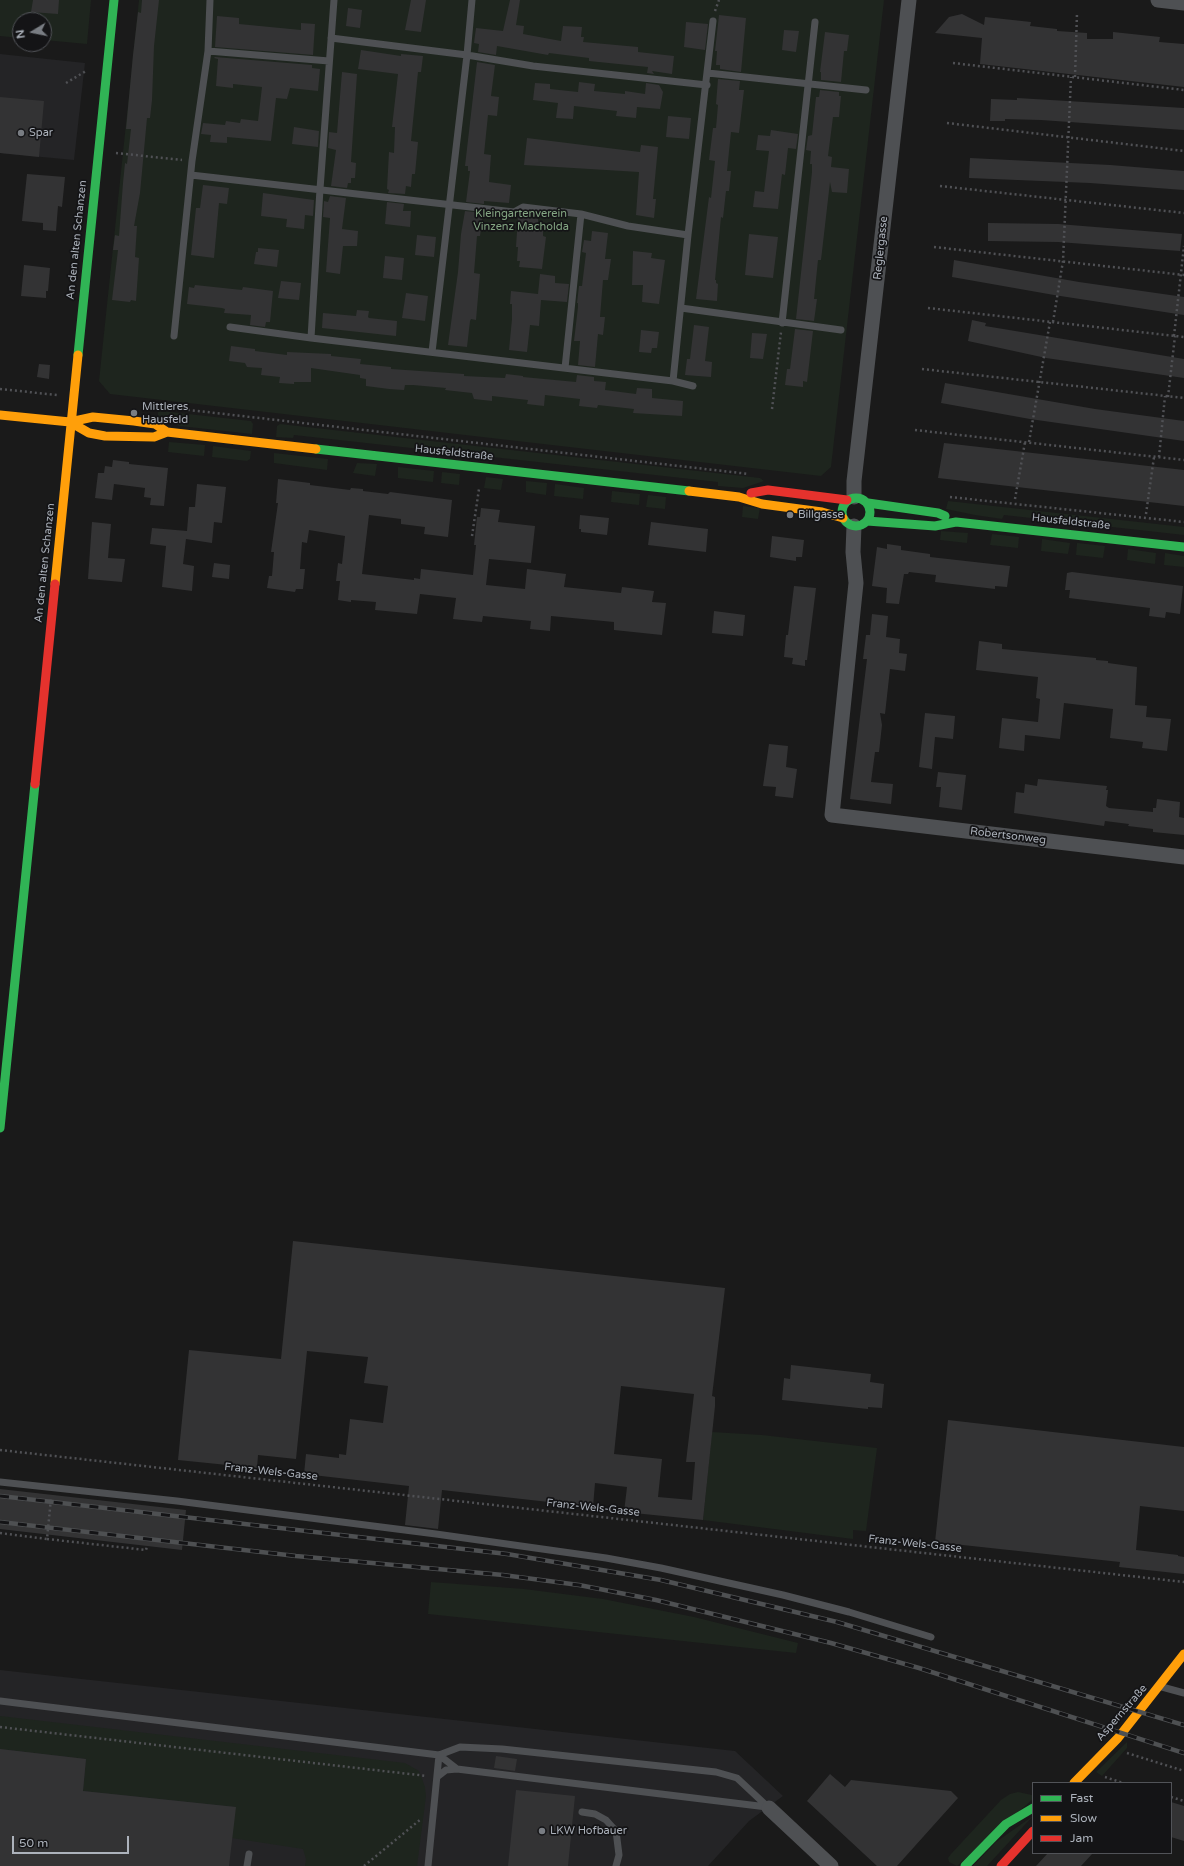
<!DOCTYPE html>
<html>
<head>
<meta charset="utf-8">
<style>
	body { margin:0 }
	#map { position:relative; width:1184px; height:1866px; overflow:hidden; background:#1a1a1a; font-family:"Varela Round",sans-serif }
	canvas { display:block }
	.legend { position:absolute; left:1032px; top:1782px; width:140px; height:72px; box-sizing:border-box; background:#141416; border:1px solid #515358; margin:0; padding:5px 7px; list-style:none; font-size:12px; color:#acb2bb }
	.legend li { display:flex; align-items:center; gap:8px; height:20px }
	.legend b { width:20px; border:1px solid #515358 }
	.north { position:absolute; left:12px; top:12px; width:40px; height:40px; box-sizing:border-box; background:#141416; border:1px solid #515358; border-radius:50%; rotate:260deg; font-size:11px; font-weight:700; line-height:16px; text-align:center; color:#acb2bb }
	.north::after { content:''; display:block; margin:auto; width:14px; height:18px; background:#797d83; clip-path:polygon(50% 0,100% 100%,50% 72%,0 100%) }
	.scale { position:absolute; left:12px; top:1836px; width:117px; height:18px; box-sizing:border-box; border:2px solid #acb2bb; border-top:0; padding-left:5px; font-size:12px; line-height:14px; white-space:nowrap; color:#acb2bb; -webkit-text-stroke:3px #141416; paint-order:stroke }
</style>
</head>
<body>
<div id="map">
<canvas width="1184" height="1866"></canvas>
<ul class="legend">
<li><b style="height:5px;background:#30b455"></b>Fast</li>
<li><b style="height:5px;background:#ff9f0a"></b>Slow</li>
<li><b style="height:5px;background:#e5322d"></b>Jam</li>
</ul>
<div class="north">N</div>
<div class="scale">50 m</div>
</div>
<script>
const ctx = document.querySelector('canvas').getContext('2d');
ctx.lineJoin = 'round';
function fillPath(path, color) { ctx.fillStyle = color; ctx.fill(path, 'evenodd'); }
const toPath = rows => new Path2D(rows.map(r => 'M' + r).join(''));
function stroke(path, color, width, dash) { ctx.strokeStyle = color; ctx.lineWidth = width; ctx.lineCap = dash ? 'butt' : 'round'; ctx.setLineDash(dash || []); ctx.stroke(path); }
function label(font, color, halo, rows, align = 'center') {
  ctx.font = font + ' "Varela Round",sans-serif'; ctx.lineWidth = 3.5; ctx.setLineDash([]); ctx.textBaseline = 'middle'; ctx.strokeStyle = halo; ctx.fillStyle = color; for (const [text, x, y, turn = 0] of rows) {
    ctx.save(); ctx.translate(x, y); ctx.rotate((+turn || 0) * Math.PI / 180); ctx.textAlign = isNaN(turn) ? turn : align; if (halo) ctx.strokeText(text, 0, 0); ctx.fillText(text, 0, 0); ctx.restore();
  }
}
fillPath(toPath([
	[0,54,85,63,74,160,0,153],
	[0,1670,735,1751,783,1796,749,1821,708,1866,0,1866]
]), '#242426');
fillPath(toPath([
	[0,0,91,0,87,44,44,40,44,20,20,20,20,38,0,36],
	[139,0,884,0,831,467,821,476,110,394,99,381],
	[161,411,251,421,253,424,252,434,180,426,158,419,158,412],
	[280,424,760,478,764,481,743,488,718,486,718,482,294,435,293,438,276,437,277,426],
	[169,442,205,445,204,456,168,452],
	[213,446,251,451,250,459,247,461,212,457],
	[274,453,328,459,327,470,274,463],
	[357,463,377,464,375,476,353,473],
	[398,467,434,471,433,482,398,478],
	[442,472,460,474,459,485,441,483],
	[486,477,503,479,501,490,484,488],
	[526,481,547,483,546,495,526,492],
	[555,484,584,488,583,499,554,496],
	[612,491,640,494,639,505,611,502],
	[648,495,666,497,665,509,646,507],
	[948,501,1184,527,1184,535,1004,515,1002,519,975,515,946,509],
	[743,506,760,508,758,519,742,517],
	[941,531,968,533,967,543,940,540],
	[992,534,1019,537,1018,548,990,545],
	[1042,539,1070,543,1068,554,1041,551],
	[1077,543,1105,546,1103,558,1076,555],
	[1128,549,1156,553,1155,564,1127,560],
	[1165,553,1184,556,1184,567,1164,565],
	[712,1432,762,1435,877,1448,866,1531,853,1530,853,1539,703,1520],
	[431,1582,524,1589,603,1599,694,1617,798,1643,796,1653,428,1614],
	[0,1716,405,1763,419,1771,425,1787,426,1796,417,1866,305,1866,306,1859,303,1849,232,1838,235,1807,83,1791,86,1759,0,1749],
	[1127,1742,1127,1748,1102,1776,1096,1772],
	[1018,1792,1032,1795,1033,1799,957,1866,949,1862,948,1858,951,1854,1001,1800,1010,1794],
	[1033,1816,987,1866,973,1866,996,1842]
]), '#1e251e');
fillPath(toPath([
	[33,0,59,0,58,14,31,12],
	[142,0,159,0,154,46,152,100,150,118,147,118,140,193,134,226,137,226,135,257,139,258,136,301,131,300,130,302,112,300,118,250,113,250,115,235,119,236,123,183,125,163,127,164,131,129,126,129,133,55,138,12,141,13],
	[411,0,426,0,421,32,405,30],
	[510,0,520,0,516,25,524,26,523,34,561,41,563,26,582,27,581,37,584,37,583,42,638,47,638,52,674,56,672,74,652,71,654,74,647,73,648,67,589,61,589,58,549,53,548,55,497,46,496,55,478,52,479,44,474,43,476,28,503,31],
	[348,8,362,10,360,28,346,26],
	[962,14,984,25,985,17,1031,22,1030,26,1057,29,1057,31,1087,33,1087,39,1113,39,1113,32,1160,37,1159,42,1184,44,1184,87,980,64,982,38,935,33,949,17],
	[719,15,746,18,741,72,720,69,720,65,716,65,717,51,715,51],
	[217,16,239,18,239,24,301,30,301,23,315,24,313,55,215,47],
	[686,22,708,24,705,50,684,47],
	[784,30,799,31,796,52,782,50],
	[825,32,849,35,847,51,844,51,841,82,821,80,821,72,820,72],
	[361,50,401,56,401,54,423,56,421,72,418,72,411,141,418,142,415,174,412,174,411,187,406,186,405,194,388,193,389,190,387,189,389,152,394,153,395,127,392,127,398,74,358,69],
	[215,57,312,65,312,68,320,69,318,91,290,88,287,99,276,98,271,141,227,137,227,143,210,142,211,135,201,134,203,123,225,125,226,121,240,123,241,119,258,121,262,87,233,84,233,88,216,86,218,59,214,58],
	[477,62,495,65,491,96,499,97,497,116,488,115,484,154,491,155,489,182,511,185,509,203,484,201,484,204,466,202,470,171,468,171,468,166,465,166],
	[342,72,357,74,351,162,356,163,355,178,351,178,351,183,348,183,347,188,331,186,336,150,328,148,329,132,337,133],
	[718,79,740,81,739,90,744,90,739,133,731,132,727,171,731,171,729,191,726,191,723,218,721,217,715,280,716,280,716,283,718,284,717,301,696,299,709,197,711,198,715,161,709,160,713,128,716,128,718,105,716,104],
	[579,82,595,84,594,91,625,94,625,91,645,94,646,83,659,85,663,92,660,109,637,107,636,118,616,116,617,111,574,106,573,119,556,118,558,103,533,100,535,83,550,84,550,89,578,92],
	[820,90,839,92,839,96,841,96,839,117,833,117,828,156,832,157,831,167,849,169,847,193,832,192,830,182,821,260,818,260,814,299,817,299,814,321,796,319,812,172,812,164,810,164,811,151,806,150,808,136,812,135,816,97,819,97],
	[0,97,44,101,39,157,0,153],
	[1017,98,1184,108,1184,130,1041,120,1005,119,1005,121,990,121,991,99,1017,100],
	[668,116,691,118,689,139,666,137],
	[294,127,319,131,318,147,292,144],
	[771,130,798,134,796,149,788,148,785,175,782,174,778,209,753,207,755,191,764,192,769,151,756,150,758,135,770,136],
	[527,138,640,152,641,145,658,147,653,199,656,199,654,218,636,215,639,172,524,165],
	[970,158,1110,165,1184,171,1184,190,1090,183,969,178],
	[27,174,65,177,62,207,58,206,56,231,43,230,43,223,22,221],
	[203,185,229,188,227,204,219,203,214,258,191,255,196,208,200,208],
	[263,193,314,200,313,216,305,215,304,229,286,227,287,219,261,216],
	[330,196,346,198,342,229,358,231,357,246,343,246,340,274,326,272,330,218,323,217,324,201,328,202],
	[387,202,404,204,403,211,411,211,410,227,385,224],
	[465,211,483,213,480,236,477,236,474,273,480,274,476,320,471,319,470,321,467,347,448,345,458,272,461,234],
	[518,217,538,219,538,229,543,229,543,236,546,237,542,269,519,267,520,261,517,261,518,247,516,247],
	[988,223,1058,224,1182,234,1180,251,1058,242,988,241],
	[592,231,608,233,605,259,611,259,608,280,603,280,600,317,605,317,603,335,598,334,595,367,578,365,580,341,574,341,578,307,578,303,577,303,579,286,582,286,586,253,582,252,584,240,591,241],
	[749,234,778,237,773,278,745,275],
	[417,235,436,237,434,257,415,255],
	[258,248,279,250,277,267,254,264,256,252,258,252],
	[633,251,652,253,651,258,665,260,659,304,642,302,643,285,632,285],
	[385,256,404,258,402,280,383,278],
	[954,260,1079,282,1184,297,1184,315,1054,295,952,277],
	[24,265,50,268,48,291,46,291,46,298,21,296],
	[540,274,555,276,555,283,569,284,567,302,541,300,539,326,530,325,527,352,509,350,512,319,512,304,510,304,511,291,538,294],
	[281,281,301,283,299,300,278,298],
	[195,285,242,290,243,287,273,291,270,322,266,322,265,327,250,325,251,315,224,313,225,309,222,308,187,304,189,287,194,288],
	[406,293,428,296,425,321,402,318],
	[357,310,369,311,368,317,369,318,397,321,396,336,322,328,323,313,356,316],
	[972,320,986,323,985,326,1184,359,1184,378,1046,358,968,341],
	[694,325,709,327,705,361,712,362,711,377,685,375,687,359,690,359],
	[795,329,813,331,807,382,803,381,803,387,785,385,787,369,790,369],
	[641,330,659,332,657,348,652,348,651,353,639,352],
	[752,333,767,334,763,359,750,358],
	[231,346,255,349,255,351,287,355,287,352,331,354,331,356,361,359,360,364,391,367,391,369,464,374,464,376,505,378,506,374,523,376,523,377,576,382,577,375,594,377,594,381,606,382,605,390,636,394,637,388,652,389,652,398,683,401,682,416,633,413,634,409,598,405,597,408,579,406,580,399,545,395,544,406,527,404,528,400,492,396,492,401,474,399,472,393,445,390,446,388,413,385,405,385,404,390,389,389,366,386,366,379,360,378,360,375,311,368,311,382,294,382,294,384,279,383,280,377,261,375,262,368,247,367,245,363,229,361],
	[39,364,50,365,49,379,37,377],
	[945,383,1095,409,1184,421,1184,441,1030,419,941,403],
	[944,443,1184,470,1184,506,938,478],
	[113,460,129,462,129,464,168,468,164,506,150,505,151,498,144,497,145,488,114,484,112,500,95,498,98,473,104,473,105,466,112,467],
	[278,479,310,483,310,485,350,490,351,488,363,489,363,491,388,494,390,492,452,500,448,537,424,534,425,527,401,524,401,519,369,515,362,574,414,580,414,578,420,579,421,569,473,575,476,545,474,545,477,517,480,517,481,508,500,510,498,522,535,526,531,563,489,559,486,585,525,589,527,569,566,574,564,587,621,593,622,587,654,591,652,602,666,603,662,635,614,630,614,622,551,616,550,631,530,629,531,621,483,616,482,622,453,619,456,598,420,594,417,614,375,610,376,602,351,600,351,602,338,600,340,581,336,581,338,563,342,564,345,536,309,530,307,543,302,542,300,569,305,569,303,589,296,589,295,592,267,588,269,576,272,576,274,552,271,552,278,503,276,503],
	[197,484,226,487,222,523,214,522,212,543,186,539,183,564,194,566,192,591,162,587,166,546,150,544,152,528,187,531,189,507,195,507],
	[580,515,609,518,607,535,581,532,581,529,579,529],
	[92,522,111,524,108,558,125,559,122,582,88,579],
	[651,522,708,529,706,552,648,545],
	[772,536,804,540,802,557,796,557,796,561,770,557],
	[887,544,901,546,901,550,930,554,930,557,1010,566,1007,587,995,586,995,589,935,582,936,575,909,572,908,574,904,574,899,604,886,603,887,588,872,586,877,547,887,549],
	[214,563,230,565,229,579,212,577],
	[1072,572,1183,586,1180,614,1166,612,1165,618,1149,616,1150,608,1069,598,1070,590,1065,590,1067,573],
	[794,586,816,588,807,660,805,660,805,666,792,664,793,658,784,657,786,635,788,635],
	[714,611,745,615,743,636,712,633],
	[872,614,888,616,886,637,900,639,899,653,907,654,905,671,890,669,885,714,880,713,882,725,879,752,875,752,871,782,893,784,891,804,850,799,867,659,863,659,866,635,870,635],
	[979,641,1002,644,1002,649,1096,658,1096,660,1108,661,1108,663,1137,667,1135,705,1147,706,1146,717,1171,719,1167,751,1142,748,1143,742,1110,738,1113,709,1064,703,1060,739,1025,735,1024,751,999,748,1002,718,1038,722,1040,699,1036,698,1038,677,976,670],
	[925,713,955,716,953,739,935,737,932,769,919,767],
	[769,744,788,746,786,767,797,769,793,798,775,796,776,787,763,786],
	[938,772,966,775,962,810,939,807,941,787,936,787],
	[1038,779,1107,786,1106,790,1108,790,1106,806,1109,808,1153,812,1153,808,1156,808,1157,799,1180,802,1179,817,1184,818,1184,835,1153,832,1153,829,1128,826,1129,824,1105,821,1104,826,1014,813,1016,792,1024,793,1025,784,1037,786],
	[293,1241,725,1288,712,1396,715,1397,715,1406,703,1520,624,1512,627,1487,595,1483,593,1507,442,1490,438,1529,405,1525,409,1486,304,1474,306,1454,339,1458,339,1454,346,1455,350,1419,383,1423,388,1386,364,1383,368,1357,307,1351,296,1459,258,1455,257,1468,178,1460,189,1350,281,1359],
	[621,1386,694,1394,686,1462,695,1462,692,1500,658,1497,662,1459,614,1454],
	[791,1365,871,1374,870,1382,884,1384,882,1408,868,1407,868,1409,782,1400,784,1378,790,1379],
	[948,1420,1184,1447,1184,1511,1140,1506,1136,1550,1178,1555,1178,1556,1184,1557,1184,1574,1119,1567,1120,1562,935,1542],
	[0,1489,186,1510,182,1550,0,1529],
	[0,1749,86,1759,83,1791,236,1807,229,1866,0,1866],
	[496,1756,517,1759,515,1771,494,1768],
	[830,1774,845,1787,851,1780,951,1791,958,1798,897,1866,877,1866,807,1801],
	[516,1790,575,1796,568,1866,508,1866],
	[1171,1802,1184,1806,1184,1841,1171,1837],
	[1048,1853,1093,1853,1081,1866,1036,1866]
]), '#333334');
stroke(toPath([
	[715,11,719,0],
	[953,63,1184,90],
	[1075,77,1077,13],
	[66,83,86,71],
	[947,123,1184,151],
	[116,153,182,160],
	[940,186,1184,213],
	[934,247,1184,275],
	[928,308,1184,337],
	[1053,322,1063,261,1071,77],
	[1174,336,1184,246],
	[922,369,1184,398],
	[0,389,57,395],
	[1168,397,1175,336],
	[163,407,749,474],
	[772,409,781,332],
	[915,430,1184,460],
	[1029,442,1050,322],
	[1159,457,1165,396],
	[950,497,1184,522],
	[1015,499,1025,442],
	[1146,514,1154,457],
	[472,536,479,489],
	[0,1450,1184,1582],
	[0,1533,47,1539,51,1498],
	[47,1539,146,1550,147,1546],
	[0,1727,427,1776],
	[1127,1753,1184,1771],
	[1105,1777,1123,1783],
	[1171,1797,1184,1801],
	[364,1866,421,1819]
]), '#505155', 2.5, [2, 3]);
stroke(toPath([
	[331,38,467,55,533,66,707,85],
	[208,51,329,61],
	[708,73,866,90],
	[191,175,514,212,523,207,581,214,628,226,688,235],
	[681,308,841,330],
	[782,323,815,22],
	[230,327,311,338,673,381,693,386],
	[174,336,192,161,208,51,210,0],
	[311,338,320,189,334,0],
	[432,352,467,55,472,0],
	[565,368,581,214],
	[673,381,688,235,713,21],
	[0,1482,177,1501,436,1534,606,1558,661,1568,783,1595,849,1612,931,1637],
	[1162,1687,1184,1693],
	[0,1701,439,1755,460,1747,502,1749,716,1772,737,1778,769,1808],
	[439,1755,457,1769,767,1807],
	[437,1777,446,1770,457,1769],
	[582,1812,595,1814,606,1820,616,1831,619,1855,616,1866],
	[247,1866,249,1854],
	[428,1866,439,1755]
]), '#4e5053', 7);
stroke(toPath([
	[1158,0,1184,3],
	[854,497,854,481,909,0],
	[854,526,853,552,856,583,832,815,1184,857],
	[769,1808,831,1866]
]), '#4e5053', 15);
stroke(toPath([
	[78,355,114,0],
	[316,449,689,491],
	'842 512a14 14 0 1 1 28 0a14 14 0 1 1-28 0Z',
	[868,503,938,513,945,516],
	[867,521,935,526,956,522,1184,547],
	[0,1128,35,784],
	[965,1866,1006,1824,1033,1808]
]), '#30b455', 9);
stroke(toPath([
	[0,415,70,422,93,417,134,421,155,424,167,432,316,449],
	[70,422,89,433,105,436,154,437,167,432],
	[689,491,739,497,762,504,822,512,843,518],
	[55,584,78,355],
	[1074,1783,1118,1738,1184,1654]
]), '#ff9f0a', 9);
stroke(toPath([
	[751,493,768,490,847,500],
	[35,784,55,584],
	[1001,1866,1033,1831]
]), '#e5322d', 9);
const rail = toPath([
	[0,1496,507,1554,661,1580,837,1622,1184,1725],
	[0,1522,296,1556,503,1575,579,1585,656,1600,831,1643,919,1668,1184,1753]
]);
stroke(rail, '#4e5052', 4.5);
stroke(rail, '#141416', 3, [9]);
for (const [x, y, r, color] of [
	[21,133,4,"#797d83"],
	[134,413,4,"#797d83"],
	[790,515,4,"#797d83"],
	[542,1831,4,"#797d83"]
]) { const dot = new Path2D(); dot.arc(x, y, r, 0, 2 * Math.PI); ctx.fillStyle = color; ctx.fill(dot); stroke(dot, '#141416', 1.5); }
label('11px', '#acb2bb', '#141416', [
	["Spar",29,133],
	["Mittleres",142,407],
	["Hausfeld",142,420],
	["Billgasse",798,515],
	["LKW Hofbauer",550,1831]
], 'left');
label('11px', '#84a683', '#141416', [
	["Kleingartenverein",521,214],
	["Vinzenz Macholda",521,227]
]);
label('11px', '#acb2bb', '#141416', [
	["An den alten Schanzen",77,240,-84],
	["Reglergasse",881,248,-84],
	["Hausfeldstraße",454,453,6],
	["Hausfeldstraße",1071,522,6],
	["An den alten Schanzen",45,563,-84],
	["Robertsonweg",1008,836,7],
	["Franz-Wels-Gasse",271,1472,6],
	["Franz-Wels-Gasse",593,1508,6],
	["Franz-Wels-Gasse",915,1544,6],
	["Aspernstraße",1122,1713,-49]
]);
</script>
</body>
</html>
